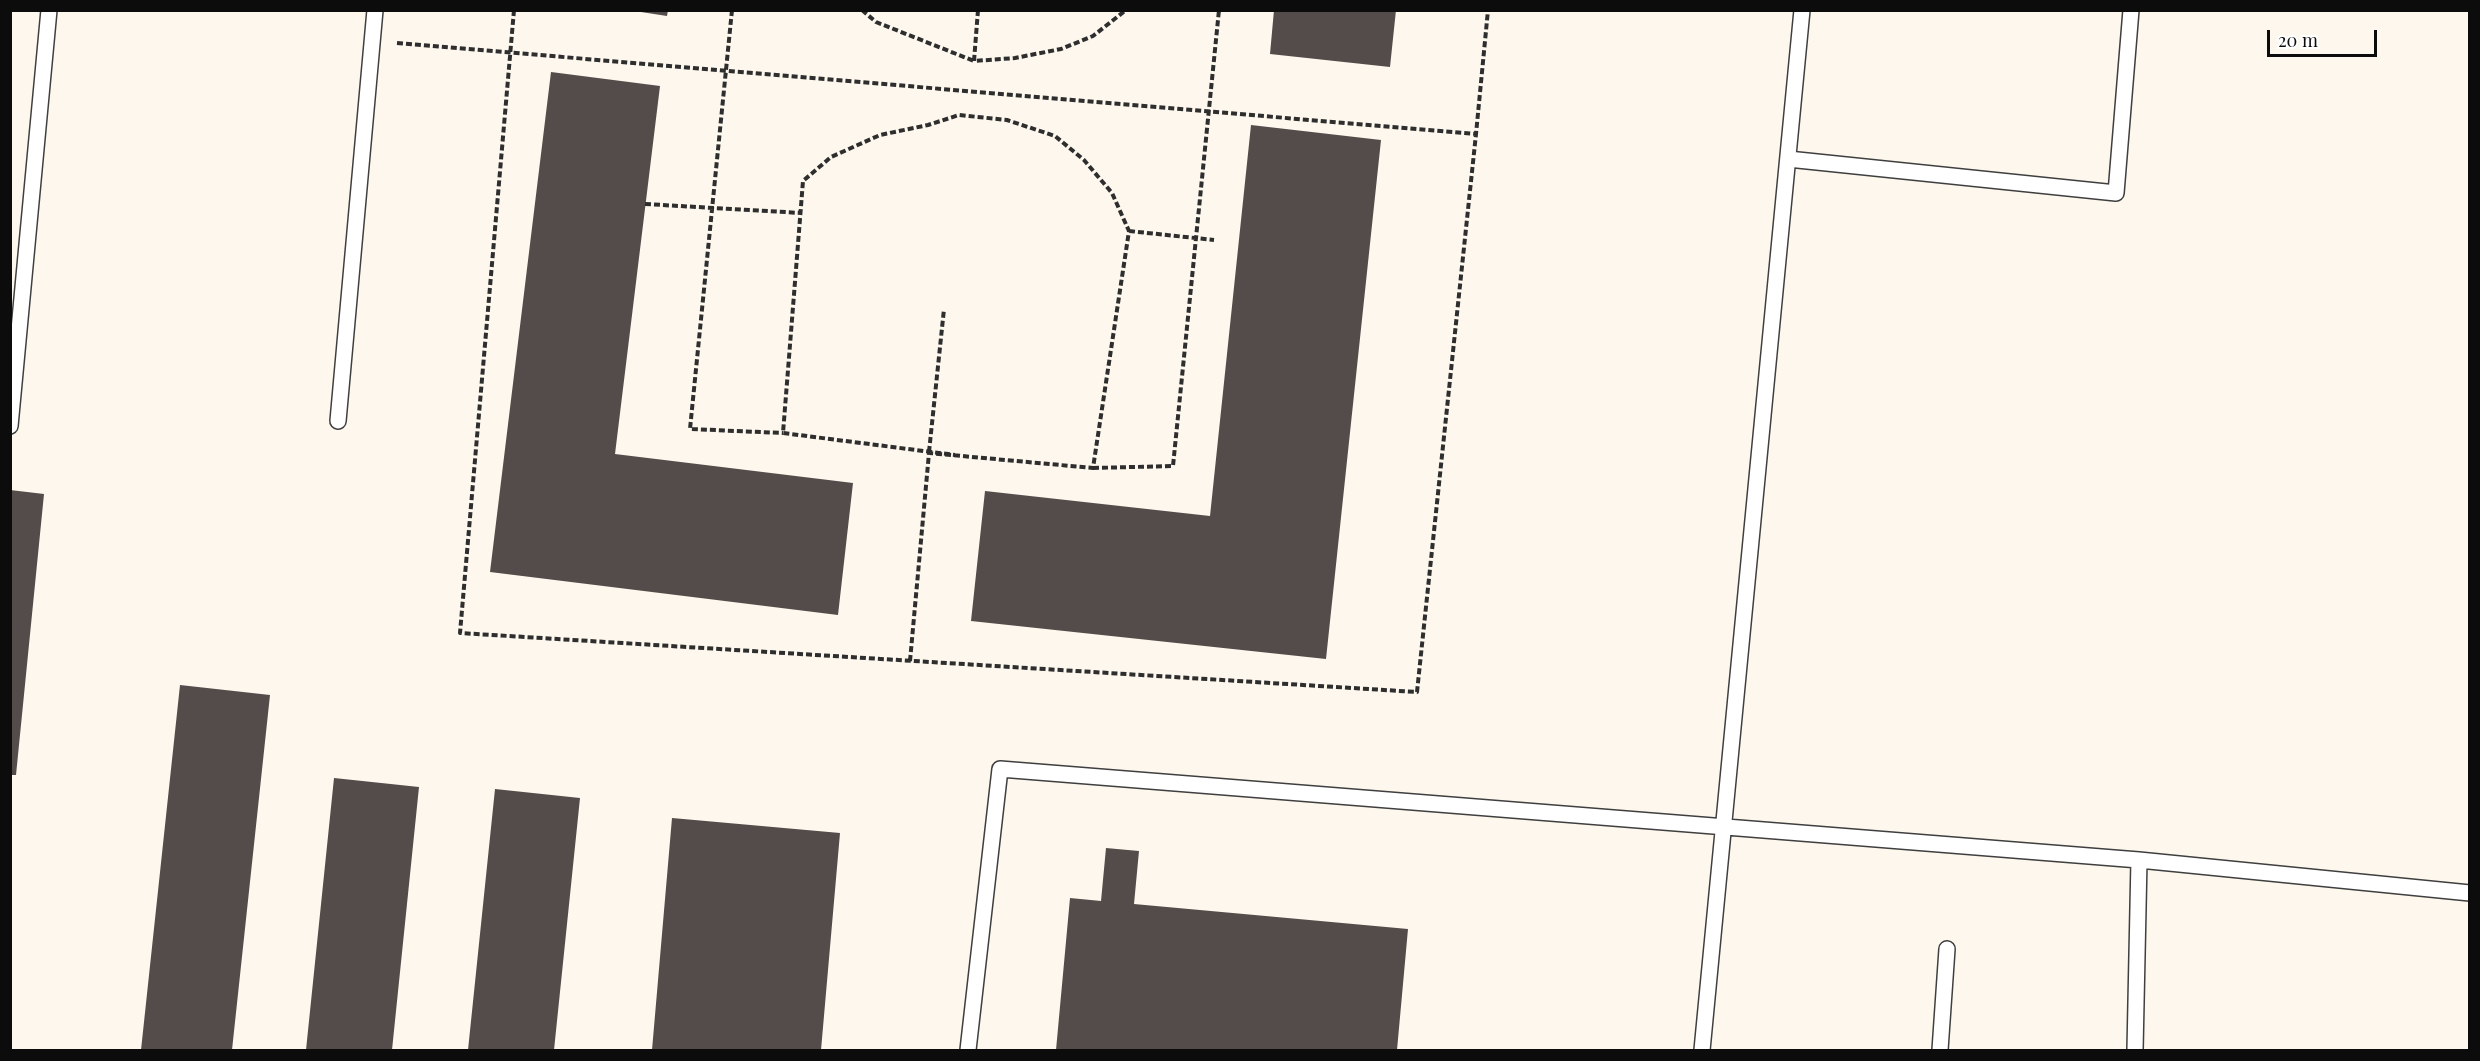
<!DOCTYPE html>
<html>
<head>
<meta charset="utf-8">
<style>
	body { margin:0 }
	#map { position:relative; width:2480px; height:1061px; overflow:hidden; background:#fdf7ed; font-family:"Playfair Display",serif }
	canvas { display:block }
	.frame { position:absolute; inset:0; border:12px solid #0c0c0c; pointer-events:none }
	.scale { position:absolute; left:2267px; top:30px; width:110px; height:27px; box-sizing:border-box; border:3px solid #0c0c0c; border-top:0; padding-left:8px; font-size:18px; line-height:21px; white-space:nowrap; color:#0c0c0c; -webkit-text-stroke:4px #fff; paint-order:stroke }
</style>
</head>
<body>
<div id="map">
<canvas width="2480" height="1061"></canvas>
<div class="frame"></div>
<div class="scale">20 m</div>
</div>
<script>
const ctx = document.querySelector('canvas').getContext('2d');
ctx.lineJoin = 'round';
function fillPath(path, color) { ctx.fillStyle = color; ctx.fill(path, 'evenodd'); }
const toPath = rows => new Path2D(rows.map(r => 'M' + r).join(''));
function stroke(path, color, width, dash) { ctx.strokeStyle = color; ctx.lineWidth = width; ctx.lineCap = dash ? 'butt' : 'round'; ctx.setLineDash(dash || []); ctx.stroke(path); }
fillPath(toPath([
	[628,10,668,10,667,16],
	[1274,10,1396,10,1390,67,1270,54],
	[551,72,660,86,615,454,853,483,838,615,490,572],
	[1251,125,1381,140,1326,659,971,621,985,491,1210,516],
	[10,490,44,494,16,775,10,775],
	[180,685,270,695,232,1050,141,1050],
	[334,778,419,787,392,1050,306,1050],
	[495,789,580,798,554,1050,468,1050],
	[672,818,840,833,821,1050,652,1050],
	[1106,848,1139,851,1134,904,1408,929,1397,1050,1056,1050,1070,898,1101,901]
]), '#534c4a');
const lane = toPath([
	[1788,159,2116,193,2131,10],
	[338,421,375,10],
	[10,426,49,10],
	[968,1050,1000,769,2139,860,2470,893],
	[1702,1050,1802,10],
	[1940,1050,1947,949],
	[2135,1050,2139,860]
]);
stroke(lane, '#3f3f3f', 18);
stroke(toPath([
	[514,10,460,633,1417,692,1476,134],
	[732,10,690,429,783,433],
	[862,10,876,22,974,61],
	[978,10,974,61,1015,58,1061,49,1093,36,1126,10],
	[397,43,1476,134,1488,10],
	[645,204,801,213],
	[1129,231,1214,240],
	[929,452,944,309],
	[1093,468,1173,466,1219,10],
	[910,661,929,453,1093,468,1129,231,1112,193,1084,160,1055,136,1007,120,959,115,928,125,880,135,831,157,803,181,783,433,955,455]
]), '#2e2e2e', 4, [6, 3]);
stroke(lane, '#fff', 15);
</script>
</body>
</html>
